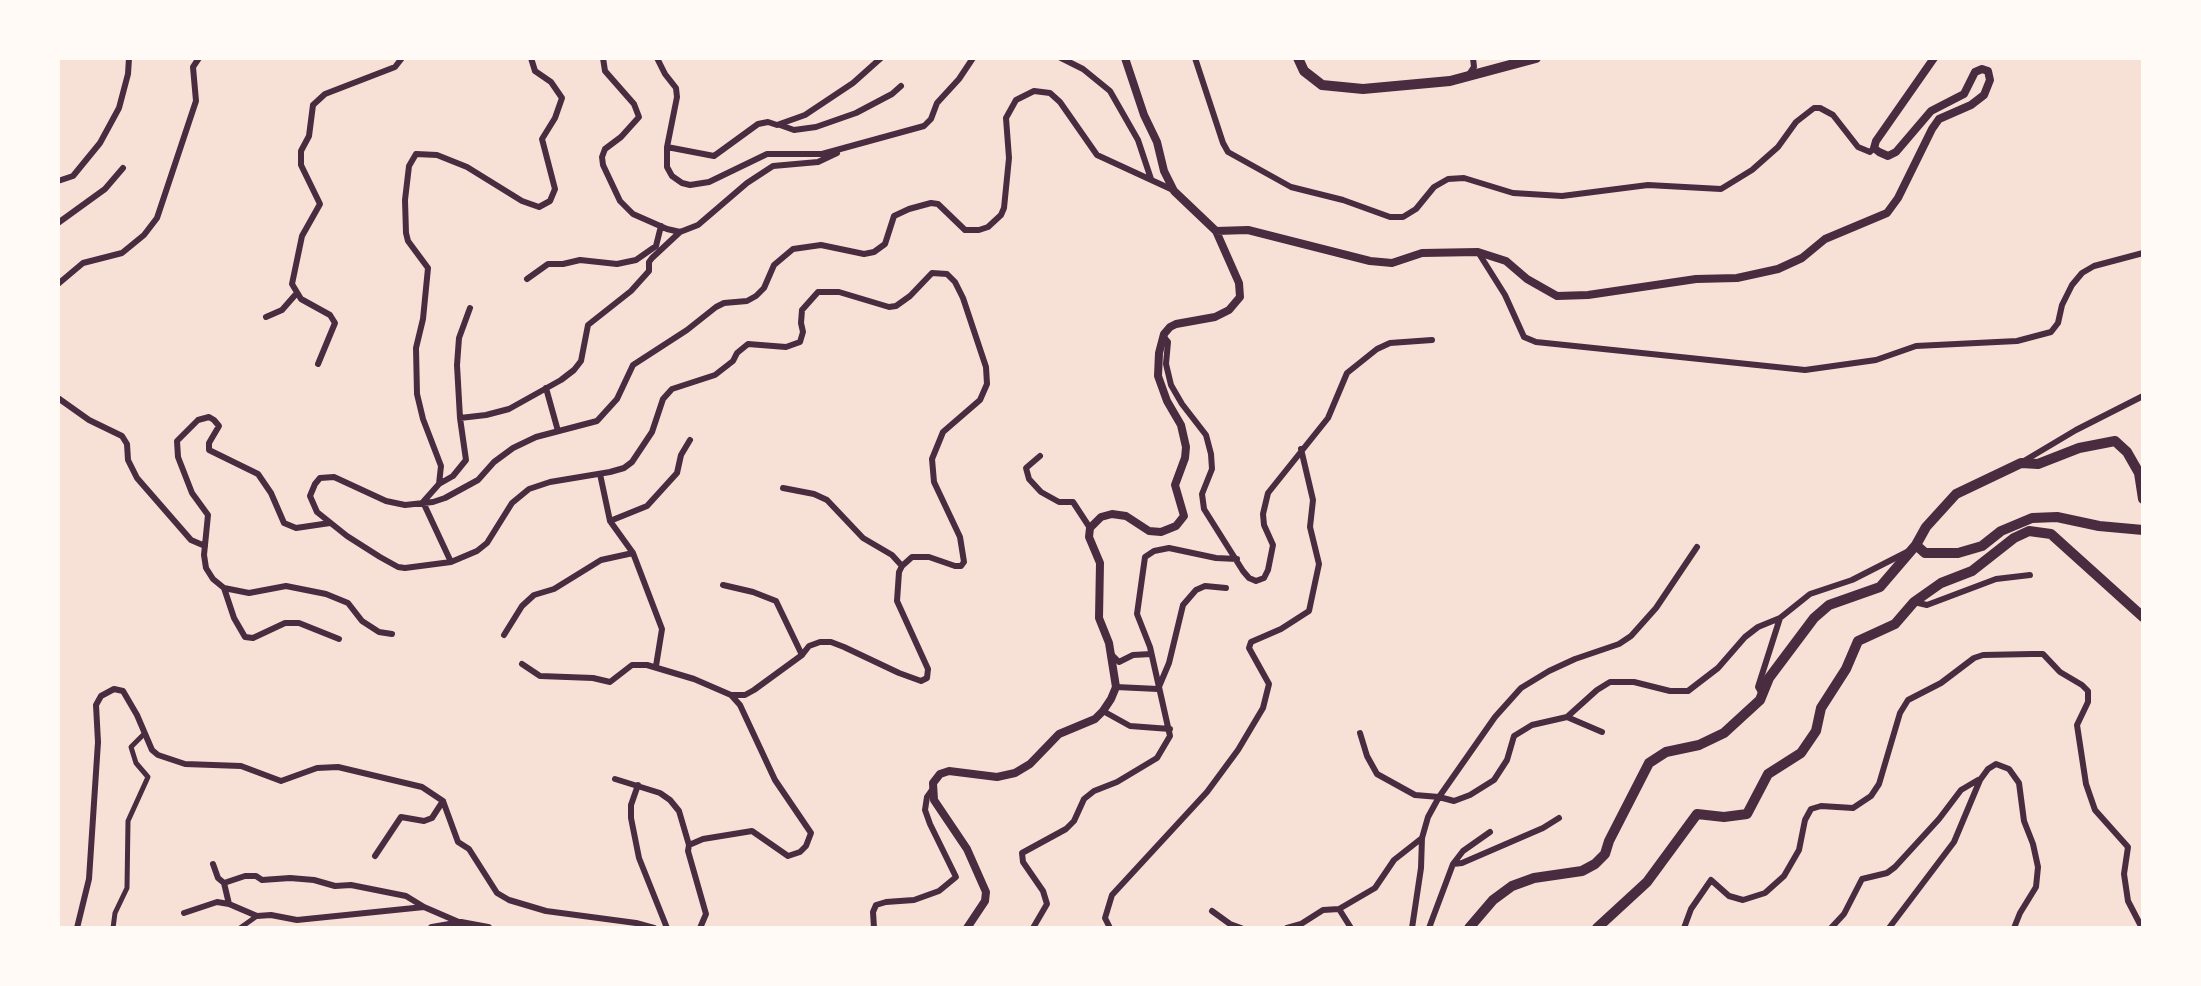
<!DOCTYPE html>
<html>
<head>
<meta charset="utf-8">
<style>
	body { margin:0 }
	#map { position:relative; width:2201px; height:986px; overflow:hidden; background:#f7e1d7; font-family:"Titillium Web",sans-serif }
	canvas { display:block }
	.frame { position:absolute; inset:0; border:60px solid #fffaf5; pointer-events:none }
</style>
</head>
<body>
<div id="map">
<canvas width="2201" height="986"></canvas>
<div class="frame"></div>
</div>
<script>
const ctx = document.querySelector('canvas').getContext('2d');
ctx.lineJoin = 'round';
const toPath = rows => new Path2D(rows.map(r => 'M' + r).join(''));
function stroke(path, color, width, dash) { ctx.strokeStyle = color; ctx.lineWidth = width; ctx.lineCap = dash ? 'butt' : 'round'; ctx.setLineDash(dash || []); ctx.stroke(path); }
stroke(toPath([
	[113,928,115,913,127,888,128,821,148,777,136,763,131,747,144,734],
	[240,928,257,916]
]), '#4a2c40', 5);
stroke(toPath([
	[603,58,605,71,634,104,639,117,621,137,605,149,602,157,603,165,620,201,633,214,667,229,680,232,698,225,747,183,773,166,818,162,837,153],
	[657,58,665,74,676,88,677,97,667,147,667,167,672,176,682,183,690,185,709,182,767,154,822,154,924,126,931,119,937,103,959,79,973,58],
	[1061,58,1083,69,1110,91,1138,140,1151,179],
	[1195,58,1223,143,1228,152,1291,187,1343,200,1390,217,1403,217,1416,209,1434,187,1448,179,1464,178,1513,193,1562,196,1648,185,1721,189,1752,170,1778,147,1796,122,1814,108,1820,108,1833,115,1858,147,1870,152,1874,148],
	[1468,76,1474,67,1473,58],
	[780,125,794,130,816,127,856,113,892,94,901,86],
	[667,147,714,156,758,124,768,122,777,125,805,115,853,83,881,58],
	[58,181,73,176,100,143,119,108,128,74,129,58],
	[58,223,105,189,123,168],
	[1478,252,1505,295,1524,337,1536,342,1805,370,1876,360,1916,346,2017,341,2051,332,2058,323,2062,305,2072,285,2082,273,2094,266,2143,253],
	[527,279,548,264,563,264,580,260,617,264,636,260,656,246,661,226],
	[58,284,83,263,122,253,144,235,157,218,196,101,193,67,199,58],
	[266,317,282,310,296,294],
	[1163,336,1168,342,1166,364,1171,385,1182,404,1206,435,1211,454,1212,469,1202,494,1204,509,1243,571,1249,578,1256,581,1264,578,1268,570,1273,545,1264,525,1263,514,1268,493,1328,418,1347,373,1377,349,1390,343,1432,340],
	[318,364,335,323,330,315,301,299,292,284,302,236,320,204,301,165,301,151,309,136,313,105,325,94,395,67,402,58],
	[546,388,558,431],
	[58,398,89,420,122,436,127,444,128,460,137,478,191,540,205,546],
	[460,418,486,415,509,409,561,380,574,370,581,361,588,325,631,291,649,271,649,262,652,258,680,232],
	[1040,456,1026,468,1029,479,1041,492,1059,502,1073,502,1090,528],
	[2024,461,2076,430,2143,396],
	[600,474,610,521,633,553,662,629,656,666],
	[439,484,453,476,466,460,460,418,457,365,459,338,470,308],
	[783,488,814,494,827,500,863,538,892,555,902,566],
	[423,502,439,484,441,466,423,419,417,394,416,348,423,319,428,268,408,241,406,233,405,200,409,166,416,154,437,155,467,167,522,201,539,207,550,201,555,189,542,139,555,118,562,98,551,82,535,71,531,58],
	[423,502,451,562],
	[610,521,647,506,677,473,681,455,690,440],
	[330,523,296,528,284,523,271,493,258,474,209,450,209,443,219,426,214,420,209,417,198,420,177,441,178,457,192,493,208,515,204,555,206,568,213,579,224,588,249,593,286,586,326,594,348,603,362,621,379,632,392,634],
	[723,585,753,592,776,601,802,655],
	[224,588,234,618,245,637,253,638,285,623,299,623,339,639],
	[1914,602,1927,605,1996,579,2030,575],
	[504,635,522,606,534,595,554,589,601,560,633,553],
	[1111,654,1119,662,1133,655,1151,654],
	[522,664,540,676,593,678,610,682,632,665,647,665,694,679,731,695],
	[1116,687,1158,689,1169,663,1183,605,1196,590,1205,586,1226,588],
	[1762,694,1758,687,1780,618],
	[1103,711,1130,726,1170,729],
	[1567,717,1602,732],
	[1360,733,1367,756,1377,774,1415,795,1439,797,1495,717,1521,688,1549,671,1575,659,1619,644,1631,636,1656,608,1697,547],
	[615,779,660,793,670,800,679,811,689,845],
	[638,785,631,805,631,818,639,858,667,928],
	[375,856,401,817,424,821,432,818,443,801],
	[213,864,218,878,224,883,229,904],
	[1453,864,1463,851,1490,832],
	[224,883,245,876,256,876,262,880,290,878,314,880,335,886,351,885,406,896,424,907],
	[1339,909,1375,888,1394,860,1422,838],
	[1212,911,1230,924,1241,928],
	[184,913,217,902,229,904,257,916,271,915,297,920,424,907,461,923],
	[77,928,89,879,98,742,96,705,101,696,114,689,123,691,137,715,152,750,158,755,185,764,241,766,281,781,317,768,338,767,422,787,443,801,458,842,469,849,497,893,509,900,546,911,636,923,654,928],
	[700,928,706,914,688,851,689,845,703,839,752,831,788,856,800,852,806,846,811,833,775,780,740,705,731,695,745,695,754,690,802,655,809,646,820,642,831,642,844,647,899,673,921,681,927,678,928,669,897,601,899,572,902,566,912,557,929,557,955,566,961,566,964,562,960,537,934,482,932,459,943,432,980,400,987,384,986,367,963,298,955,282,947,274,932,273,910,296,896,306,889,307,839,292,818,292,802,310,801,323,803,332,800,342,786,347,748,344,737,353,733,361,715,375,672,389,663,399,652,432,632,462,624,468,610,472,550,482,529,489,512,503,487,543,477,551,451,562,405,568,398,567,380,557,347,536,317,512,310,496,315,484,320,478,334,477,386,501,405,505,433,502,445,498,478,480,494,462,513,448,536,437,597,421,617,399,633,365,687,330,716,307,724,303,747,301,756,296,764,288,774,265,793,249,821,245,864,254,874,252,885,244,894,216,909,209,931,203,938,204,965,230,979,230,988,227,1001,215,1004,208,1009,158,1006,118,1016,100,1034,91,1050,93,1060,102,1097,155,1173,190],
	[874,928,873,912,876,905,886,902,914,900,939,891,956,877,930,824,925,810,927,797,932,790],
	[1033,928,1047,904,1043,891,1023,862,1022,853,1066,829,1074,821,1084,799,1094,791,1117,782,1157,758,1170,736,1150,647,1137,614,1145,557,1154,551,1169,548,1216,558,1237,559],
	[1110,928,1105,918,1112,895,1207,792,1238,750,1263,708,1269,684,1249,648,1251,642,1281,629,1309,611,1319,564,1310,527,1313,500,1301,449],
	[1287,928,1301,924,1323,910,1339,909,1351,928],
	[1412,928,1421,868,1422,838,1428,817,1439,797,1454,801,1470,795,1494,780,1507,760,1514,736,1532,725,1567,717,1597,690,1610,682,1634,682,1670,691,1688,691,1718,668,1745,637,1758,627,1780,618,1810,594,1852,580,1907,552],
	[1429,928,1453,864,1462,863,1543,828,1559,818],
	[1684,928,1691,909,1711,880,1729,896,1743,900,1765,893,1784,876,1799,850,1805,820,1811,809,1821,806,1853,808,1871,796,1879,784,1900,713,1908,700,1941,683,1974,658,1983,655,2032,654,2043,654,2060,672,2082,685,2088,691,2088,702,2077,725,2086,784,2095,810,2128,847,2124,874,2128,901,2142,928],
	[1831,928,1844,914,1862,879,1887,873,1895,867,1939,819,1961,790,1978,780],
	[1889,928,1954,842,1980,780,1988,769,1996,764,2009,769,2019,783,2024,821,2033,844,2038,867,2036,887,2020,913,2014,928]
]), '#4a2c40', 6);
stroke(toPath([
	[1125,58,1144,115,1157,142,1164,171,1174,191,1216,231],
	[432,928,461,923,488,928],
	[967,928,985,901,986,892,967,849,934,800,933,783,940,774,949,771,997,777,1015,773,1030,764,1059,734,1095,719,1103,711,1111,699,1116,687,1109,643,1099,618,1100,563,1089,537,1090,528,1101,517,1112,514,1126,516,1149,531,1161,532,1176,526,1184,516,1175,485,1185,458,1186,447,1181,425,1167,401,1158,376,1159,353,1164,334,1170,327,1176,324,1215,317,1229,310,1240,297,1239,283,1216,231,1248,230,1370,261,1392,263,1422,253,1478,252,1506,261,1527,279,1557,296,1588,295,1696,279,1737,278,1778,269,1802,258,1825,239,1887,213,1898,198,1932,129,1939,119,1971,105,1984,95,1990,80,1988,71,1982,69,1975,72,1964,94,1931,111,1896,152,1888,156,1879,152,1874,148,1876,141,1934,58]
]), '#4a2c40', 8);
stroke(toPath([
	[1916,545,1926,527,1956,494,2021,463,2038,464,2079,448,2115,441,2127,452,2139,473,2143,499],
	[1469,928,1493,900,1512,886,1534,878,1582,871,1595,864,1605,854,1609,841,1649,763,1666,752,1699,745,1724,733,1760,700,1769,678,1814,618,1829,605,1880,587,1916,545,1925,553,1958,553,1982,546,2001,531,2032,518,2057,517,2099,526,2143,530],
	[1597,928,1647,882,1697,814,1724,817,1747,814,1768,774,1801,753,1816,731,1821,708,1846,669,1858,641,1895,624,1914,602,1941,583,1972,571,2014,538,2029,531,2051,534,2143,617]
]), '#4a2c40', 10);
stroke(toPath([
	[1298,58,1304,71,1322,85,1363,89,1450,81,1536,58]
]), '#4a2c40', 10);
</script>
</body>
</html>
